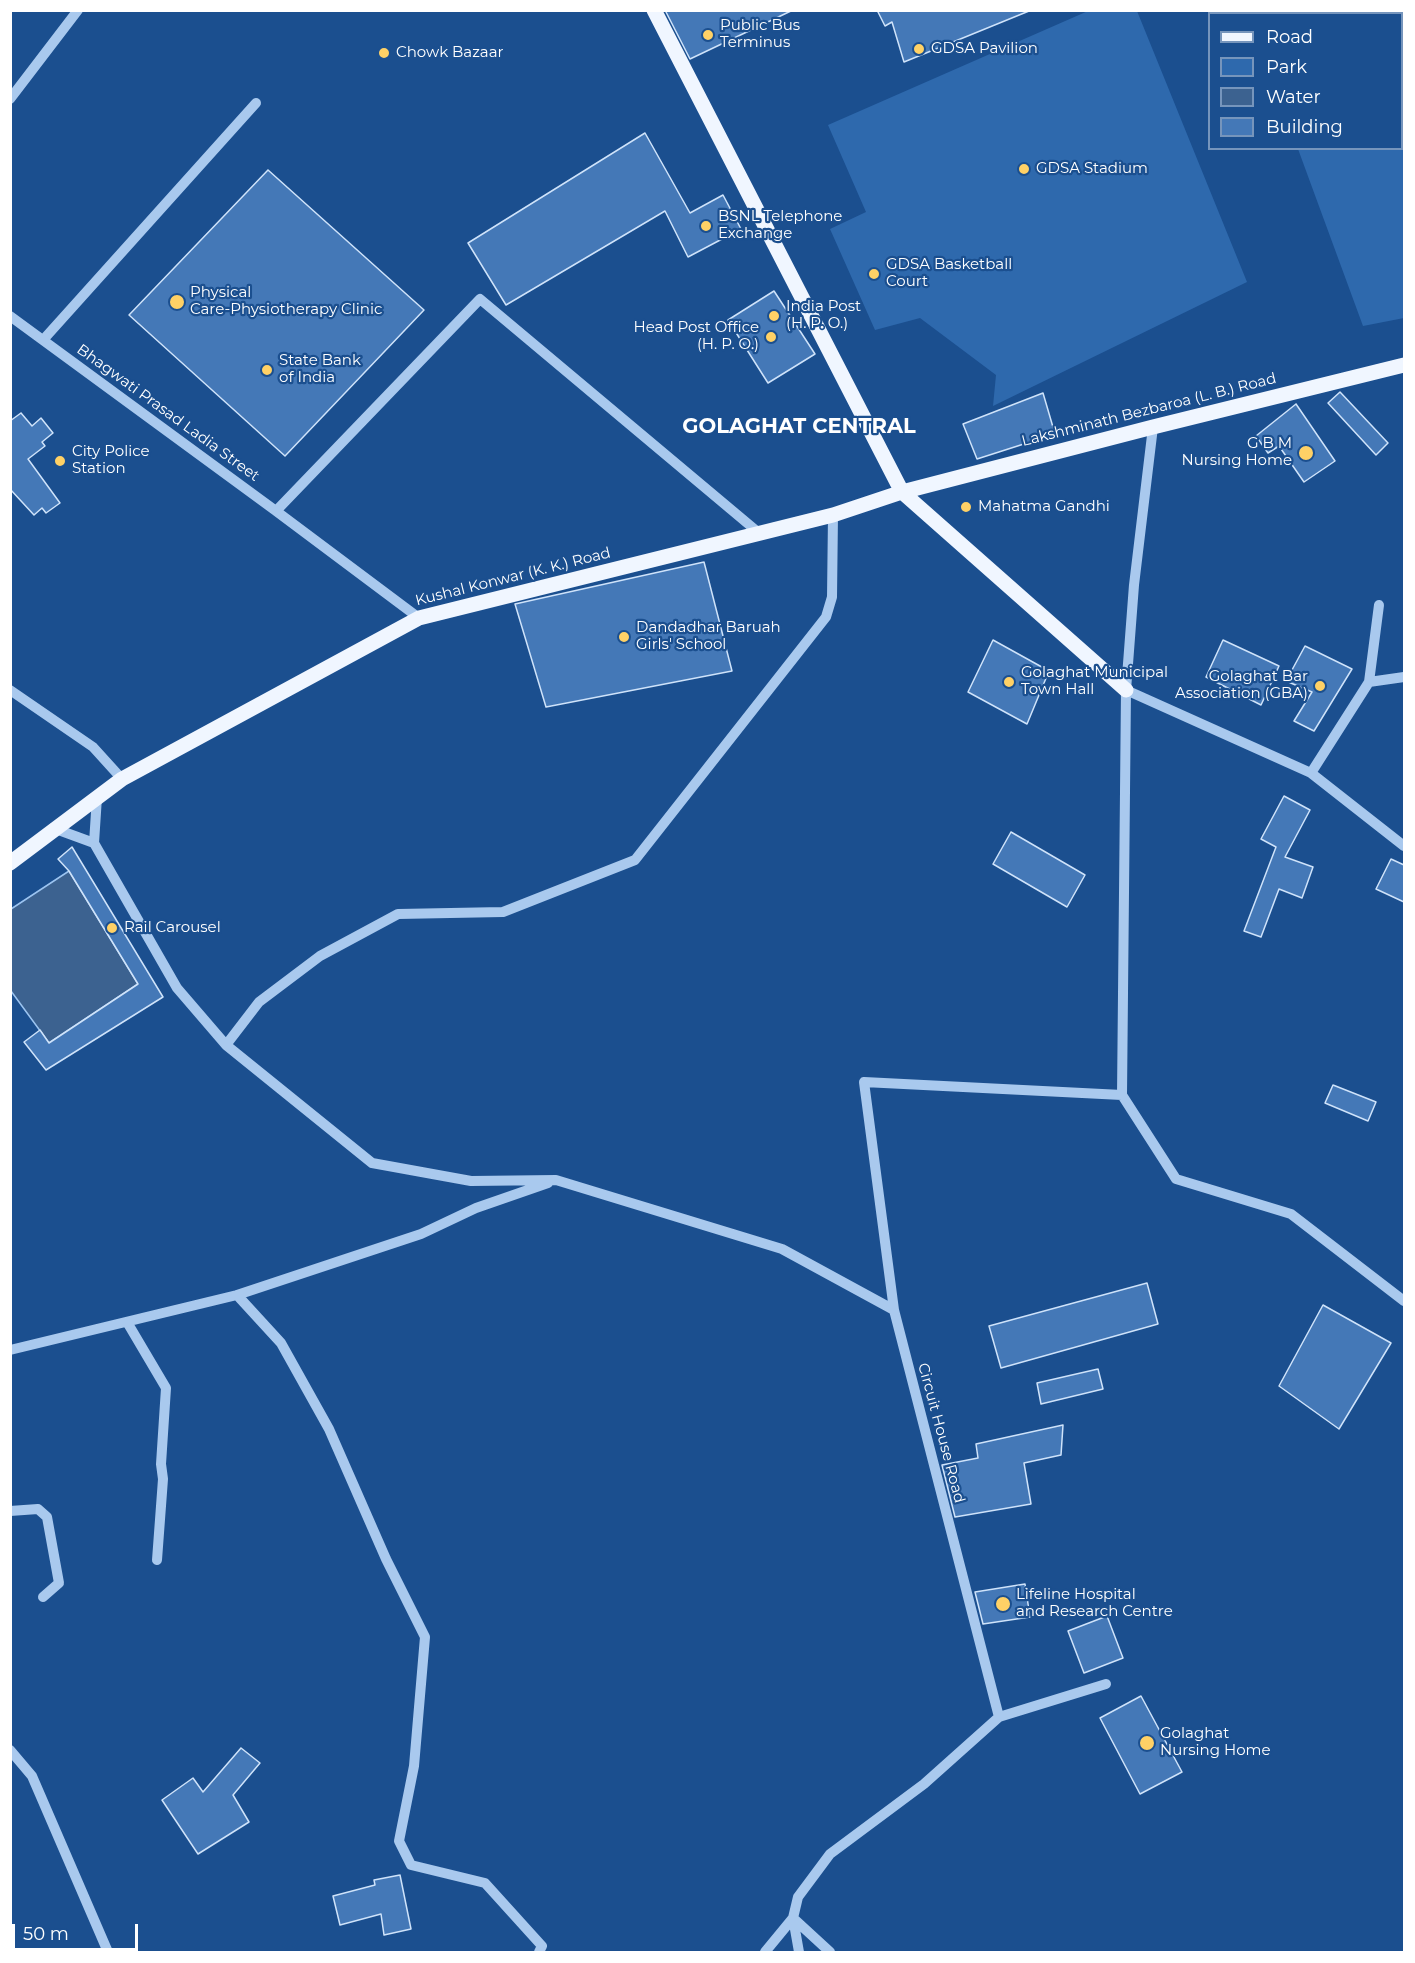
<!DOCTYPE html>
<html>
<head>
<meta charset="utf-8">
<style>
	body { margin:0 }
	#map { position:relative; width:1415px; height:1963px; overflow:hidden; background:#1b4f8f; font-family:Montserrat,sans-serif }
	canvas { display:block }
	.frame { position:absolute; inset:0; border:12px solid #fff; pointer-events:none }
	.legend { position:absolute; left:1208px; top:12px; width:195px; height:138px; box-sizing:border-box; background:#1b4f8f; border:2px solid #7695bc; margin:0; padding:8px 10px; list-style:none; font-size:18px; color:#fff }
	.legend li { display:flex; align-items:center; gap:12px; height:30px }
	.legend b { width:30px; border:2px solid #7695bc }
	.scale { position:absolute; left:12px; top:1924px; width:126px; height:27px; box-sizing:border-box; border:3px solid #fff; border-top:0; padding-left:8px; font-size:18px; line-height:21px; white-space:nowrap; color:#fff; -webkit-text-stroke:4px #1b4f8f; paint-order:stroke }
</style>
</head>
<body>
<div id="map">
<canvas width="1415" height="1963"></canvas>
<div class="frame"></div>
<ul class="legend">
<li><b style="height:8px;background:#f0f6ff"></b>Road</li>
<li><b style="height:16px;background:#2e69ad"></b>Park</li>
<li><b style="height:16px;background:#3c6290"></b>Water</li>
<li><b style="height:16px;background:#4478b7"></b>Building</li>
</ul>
<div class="scale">50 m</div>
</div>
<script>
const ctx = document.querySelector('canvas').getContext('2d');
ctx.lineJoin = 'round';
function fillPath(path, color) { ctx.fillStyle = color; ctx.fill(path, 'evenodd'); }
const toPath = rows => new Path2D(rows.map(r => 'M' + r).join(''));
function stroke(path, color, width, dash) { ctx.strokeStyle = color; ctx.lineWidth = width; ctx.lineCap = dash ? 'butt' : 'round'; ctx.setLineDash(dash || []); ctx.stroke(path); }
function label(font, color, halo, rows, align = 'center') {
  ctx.font = font + ' Montserrat,sans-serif'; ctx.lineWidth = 4.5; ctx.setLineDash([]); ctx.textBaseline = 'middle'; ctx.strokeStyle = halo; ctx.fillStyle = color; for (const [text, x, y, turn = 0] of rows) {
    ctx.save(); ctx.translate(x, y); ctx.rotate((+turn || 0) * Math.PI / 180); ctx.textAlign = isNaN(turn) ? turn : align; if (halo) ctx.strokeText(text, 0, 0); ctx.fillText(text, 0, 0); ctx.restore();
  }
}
fillPath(toPath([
	[1088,11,1137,11,1247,282,993,406,996,375,920,318,875,330,830,229,866,212,828,125],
	[1248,11,1404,11,1404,318,1363,326,1298,149,1402,148,1402,14,1249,14]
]), '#2e69ad');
const water = toPath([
	[69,871,138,984,49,1043,11,991,11,909,69,871]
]);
fillPath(water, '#3c6290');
stroke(water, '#9cc4f0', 1.5);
const building = toPath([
	[665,10,793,10,690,59,665,10],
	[877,10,1029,10,1029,11,904,62,892,22,885,26,877,10],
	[645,133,690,213,723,195,741,229,688,257,665,211,506,305,468,243,645,133],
	[268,170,424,310,285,456,129,315,268,170],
	[774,291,815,354,768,383,728,320,774,291],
	[1340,392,1388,443,1376,455,1328,403,1340,392],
	[1043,393,1055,434,977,459,963,424,1043,393],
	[1296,404,1335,461,1304,482,1279,446,1268,453,1256,436,1296,404],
	[21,413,32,426,41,418,53,433,42,442,45,446,28,459,60,503,46,513,42,508,34,515,10,489,10,421,21,413],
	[704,562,732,671,546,707,515,604,704,562],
	[993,640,1049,671,1027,724,968,692,993,640],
	[1223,640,1279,666,1261,705,1206,677,1223,640],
	[1305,646,1352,669,1314,731,1294,721,1312,692,1286,681,1305,646],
	[1284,796,1310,810,1285,857,1313,867,1302,898,1279,889,1261,937,1244,931,1276,847,1261,839,1284,796],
	[1011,832,1085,875,1067,907,993,864,1011,832],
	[72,847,163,997,46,1070,24,1042,40,1030,49,1043,138,984,69,871,58,859,72,847],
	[1391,859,1404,865,1404,902,1376,889,1391,859],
	[1333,1085,1376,1102,1368,1121,1325,1103,1333,1085],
	[1147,1283,1158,1324,1001,1368,989,1326,1147,1283],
	[1323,1305,1391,1343,1339,1429,1279,1386,1323,1305],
	[1098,1369,1103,1389,1041,1404,1037,1383,1098,1369],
	[1063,1425,1061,1455,1024,1463,1031,1504,955,1517,942,1465,978,1458,976,1444,1063,1425],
	[1025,1584,1030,1617,983,1624,975,1592,1025,1584],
	[1107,1616,1123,1658,1084,1673,1068,1631,1107,1616],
	[1141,1696,1182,1772,1140,1794,1100,1718,1141,1696],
	[241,1748,260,1763,233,1795,249,1822,198,1854,162,1800,193,1778,203,1792,241,1748],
	[400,1875,411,1929,384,1935,381,1914,340,1925,333,1896,375,1885,374,1880,400,1875]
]);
fillPath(building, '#4478b7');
stroke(building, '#cfe3fa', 1.5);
stroke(toPath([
	[10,99,78,10],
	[10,316,276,511],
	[43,340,256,103],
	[1153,427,1134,585,1126,690,1122,1095,1176,1179,1291,1214,1404,1301],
	[419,618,276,511,480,299,759,533],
	[1369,682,1379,605],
	[10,690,93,747,122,779],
	[1126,690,1311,773,1404,846],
	[1311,773,1369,682,1404,677],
	[97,797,94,843,177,988,226,1045,372,1163,471,1181,556,1180,782,1249,894,1310],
	[53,828,94,843],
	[226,1045,259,1002,320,956,398,914,503,912,635,860,826,617,832,597,833,515],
	[237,1295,281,1343,329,1429,386,1559,425,1637,414,1766,399,1841,411,1865,485,1883,542,1946,539,1952],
	[127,1322,166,1388,161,1464,163,1479,157,1560],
	[10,1350,237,1295,421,1234,476,1208,548,1183],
	[10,1511,38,1509,47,1517,59,1583,43,1597],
	[999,1717,1106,1684],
	[10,1750,32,1776,108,1952],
	[765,1952,793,1918,830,1952],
	[799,1952,793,1918,798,1897,830,1854,924,1784,999,1717,894,1310,864,1082,1122,1095]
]), '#a9c9ee', 10);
stroke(toPath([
	[654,10,902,492,1126,690],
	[10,863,122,779,419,618,833,515,902,492,1153,427,1404,365]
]), '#f0f6ff', 15);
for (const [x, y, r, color] of [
	[708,35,6,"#ffd166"],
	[919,49,6,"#ffd166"],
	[384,53,6,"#ffd166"],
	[1024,169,6,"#ffd166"],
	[706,226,6,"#ffd166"],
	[874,274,6,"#ffd166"],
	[177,302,8,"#ffd166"],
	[774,316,6,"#ffd166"],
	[771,337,6,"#ffd166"],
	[267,370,6,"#ffd166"],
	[1306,453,8,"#ffd166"],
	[60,461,6,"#ffd166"],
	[966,507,6,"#ffd166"],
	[624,637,6,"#ffd166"],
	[1009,682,6,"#ffd166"],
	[1320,686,6,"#ffd166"],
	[112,928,6,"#ffd166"],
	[1003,1604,8,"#ffd166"],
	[1147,1743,8,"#ffd166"]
]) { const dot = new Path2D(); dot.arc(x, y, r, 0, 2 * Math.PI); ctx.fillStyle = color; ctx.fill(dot); stroke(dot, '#1b4f8f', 2); }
label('15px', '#fff', '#1b4f8f', [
	["Public Bus",720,26],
	["Terminus",720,43],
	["GDSA Pavilion",931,49],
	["Chowk Bazaar",396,53],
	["GDSA Stadium",1036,169],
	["BSNL Telephone",718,217],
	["Exchange",718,234],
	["GDSA Basketball",886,265],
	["Court",886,282],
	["Physical",190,293],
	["Care-Physiotherapy Clinic",190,310],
	["India Post",786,307],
	["(H. P. O.)",786,324],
	["Head Post Office",759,328,"right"],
	["(H. P. O.)",759,345,"right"],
	["State Bank",279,361],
	["of India",279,378],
	["G B M",1292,444,"right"],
	["Nursing Home",1292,461,"right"],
	["City Police",72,452],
	["Station",72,469],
	["Mahatma Gandhi",978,507],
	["Dandadhar Baruah",636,628],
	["Girls' School",636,645],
	["Golaghat Municipal",1021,673],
	["Town Hall",1021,690],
	["Golaghat Bar",1308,677,"right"],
	["Association (GBA)",1308,694,"right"],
	["Rail Carousel",124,928],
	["Lifeline Hospital",1016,1595],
	["and Research Centre",1016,1612],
	["Golaghat",1160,1734],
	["Nursing Home",1160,1751]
], 'left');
label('15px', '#fff', '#1b4f8f', [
	["Lakshminath Bezbaroa (L. B.) Road",1149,410,-14],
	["Bhagwati Prasad Ladia Street",168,413,36],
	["Kushal Konwar (K. K.) Road",513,577,-14],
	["Circuit House Road",941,1433,75]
]);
label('bold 21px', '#fff', '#1b4f8f', [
	["GOLAGHAT CENTRAL",799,427]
]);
</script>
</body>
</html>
